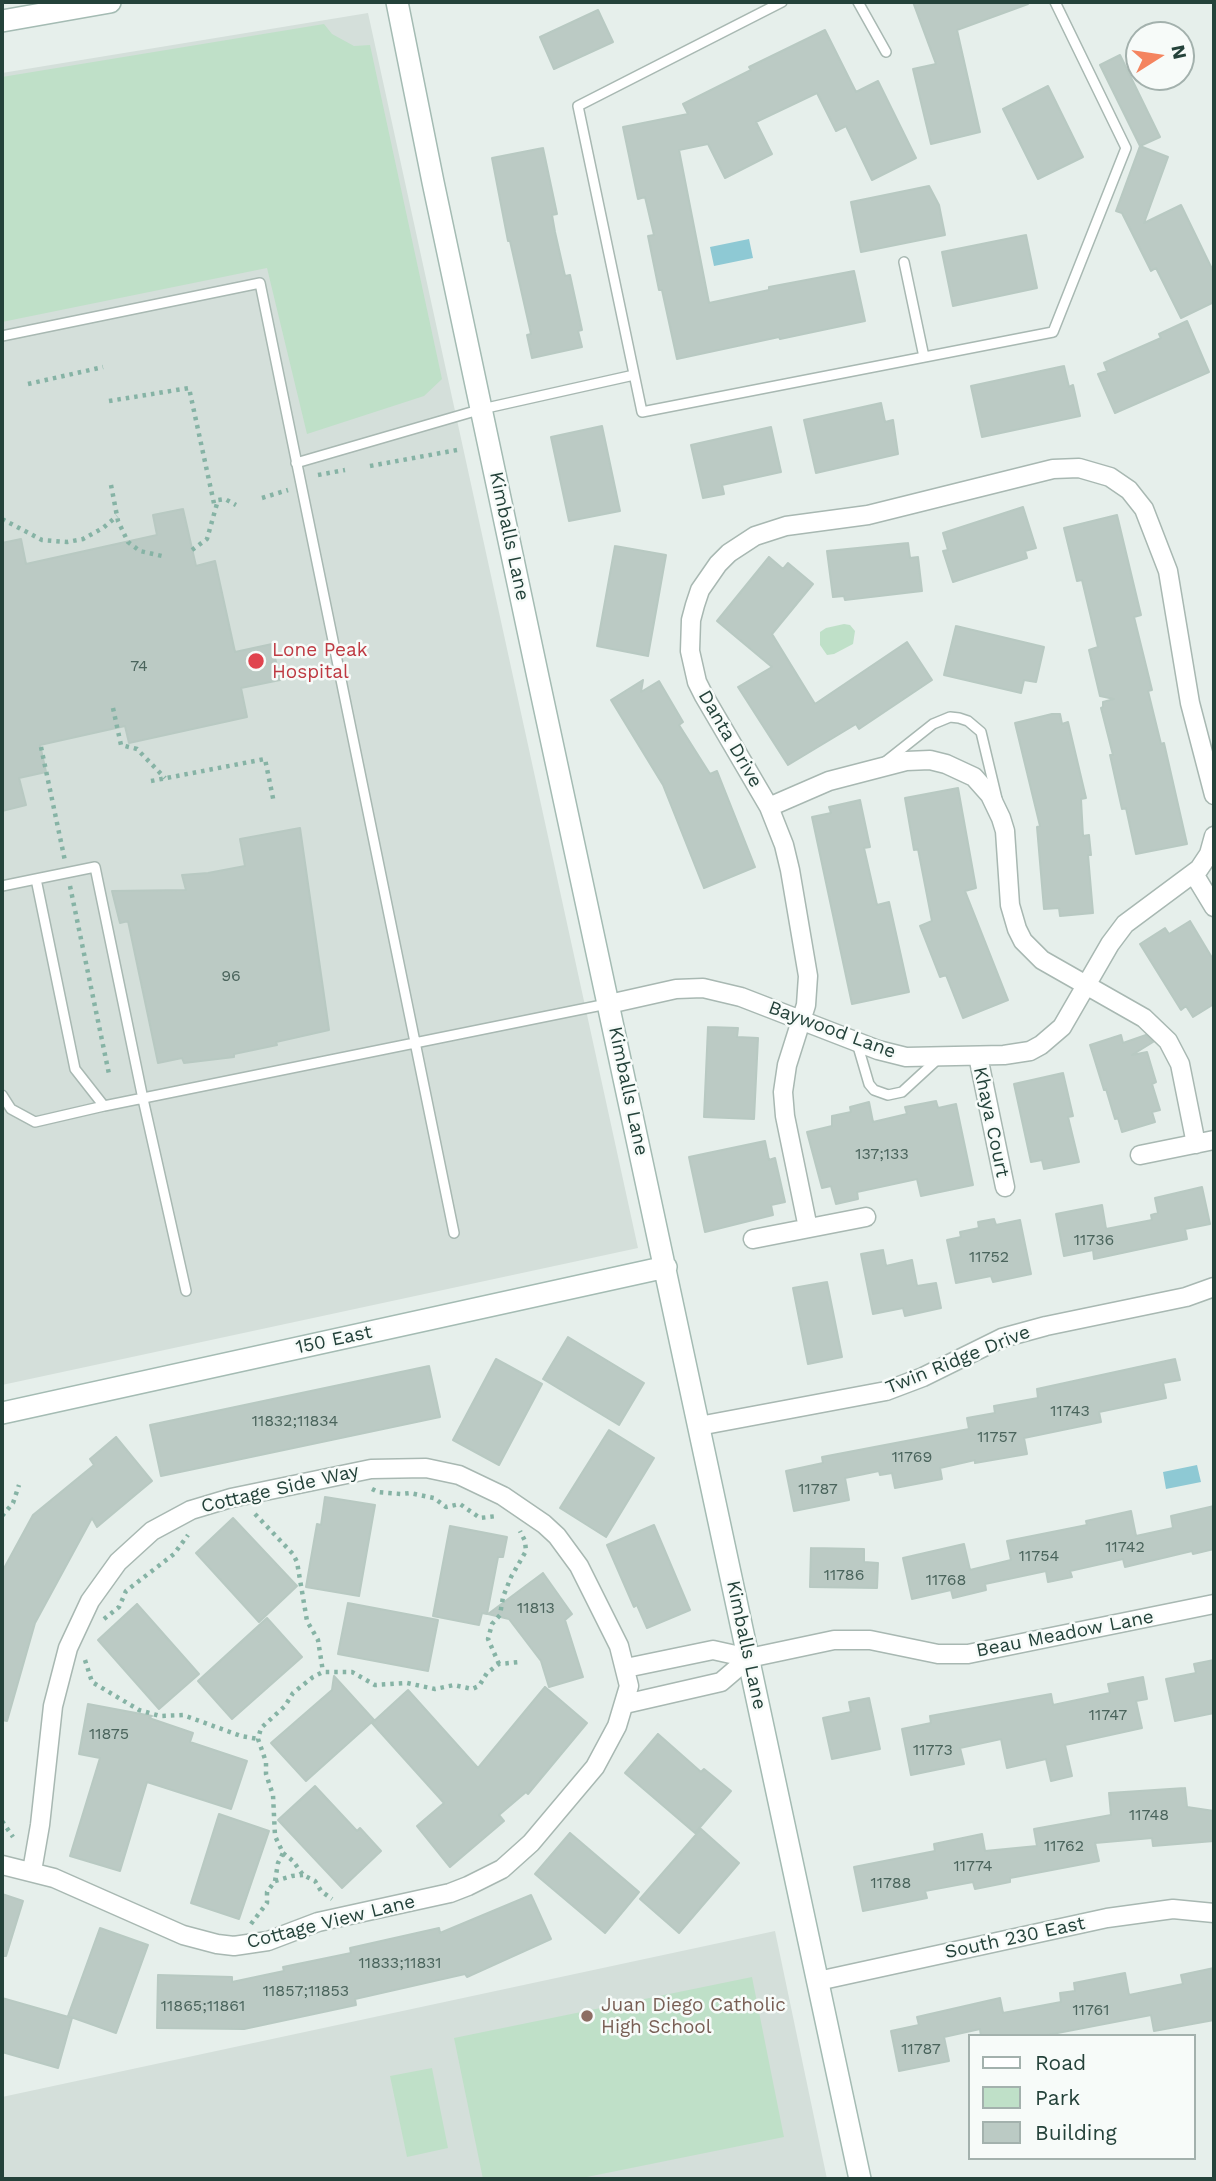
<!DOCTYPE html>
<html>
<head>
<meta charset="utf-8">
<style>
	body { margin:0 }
	#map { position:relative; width:1216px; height:2181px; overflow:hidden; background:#e6efeb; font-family:"Work Sans",sans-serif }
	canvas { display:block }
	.frame { position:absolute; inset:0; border:4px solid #24423a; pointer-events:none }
	.legend { position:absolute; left:968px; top:2034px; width:228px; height:126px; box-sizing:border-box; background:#f7fbf9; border:2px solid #a3b1ad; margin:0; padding:9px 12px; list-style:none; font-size:21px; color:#24423a }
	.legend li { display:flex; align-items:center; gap:14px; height:35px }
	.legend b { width:35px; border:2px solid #a3b1ad }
	.north { position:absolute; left:1125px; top:21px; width:70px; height:70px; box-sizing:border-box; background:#f7fbf9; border:2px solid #a3b1ad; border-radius:50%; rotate:78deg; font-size:19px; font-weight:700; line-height:28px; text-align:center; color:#24423a }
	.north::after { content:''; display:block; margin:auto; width:24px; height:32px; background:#f4845f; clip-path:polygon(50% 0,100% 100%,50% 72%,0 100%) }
</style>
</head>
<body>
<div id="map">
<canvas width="1216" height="2181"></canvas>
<div class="frame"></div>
<ul class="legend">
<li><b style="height:9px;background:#fff"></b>Road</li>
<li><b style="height:19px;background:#bfe0c8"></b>Park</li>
<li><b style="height:19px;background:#bbcac4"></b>Building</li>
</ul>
<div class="north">N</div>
</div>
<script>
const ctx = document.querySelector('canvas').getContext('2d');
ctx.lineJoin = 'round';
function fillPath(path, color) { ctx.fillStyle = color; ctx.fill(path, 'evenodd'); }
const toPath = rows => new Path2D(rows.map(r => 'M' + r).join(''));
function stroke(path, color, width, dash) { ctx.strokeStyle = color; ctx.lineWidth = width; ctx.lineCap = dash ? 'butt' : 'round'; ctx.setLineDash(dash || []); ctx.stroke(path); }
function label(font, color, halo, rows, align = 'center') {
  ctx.font = font + ' "Work Sans",sans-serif'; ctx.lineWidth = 5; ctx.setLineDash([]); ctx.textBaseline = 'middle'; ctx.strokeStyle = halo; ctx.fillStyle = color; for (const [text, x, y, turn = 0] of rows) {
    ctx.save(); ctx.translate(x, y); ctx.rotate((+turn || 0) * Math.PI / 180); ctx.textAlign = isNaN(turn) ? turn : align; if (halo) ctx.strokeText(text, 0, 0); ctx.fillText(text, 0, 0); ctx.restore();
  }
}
fillPath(toPath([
	[368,13,638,1248,2,1385,2,73],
	[775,1931,827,2179,2,2179,2,2097]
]), '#d4dfda');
fillPath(toPath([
	[324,24,332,34,354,46,370,45,442,379,424,396,307,434,267,268,2,322,2,77],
	[844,624,850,625,855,631,853,644,834,654,827,655,820,645,820,632,826,628],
	[752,1977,784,2137,577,2179,483,2179,454,2038],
	[432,2068,448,2148,407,2157,390,2076]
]), '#bfe0c8');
fillPath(toPath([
	[749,239,753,258,714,266,710,247],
	[1197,1465,1201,1482,1166,1489,1163,1472]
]), '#8ec9d4');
const building = toPath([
	[913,2,1028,2,1028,4,957,30,980,132,931,144,913,69,936,64,913,2],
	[598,10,613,42,554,69,540,37,598,10],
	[825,30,856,92,878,81,916,158,872,180,846,126,836,131,817,93,756,122,772,154,725,178,708,144,679,150,709,303,769,290,769,287,854,271,865,321,780,339,779,337,677,359,662,290,659,290,648,236,654,235,645,197,638,199,623,127,688,114,683,104,751,70,749,67,825,30],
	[1120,55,1160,137,1140,146,1100,65,1120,55],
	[1048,86,1083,157,1038,179,1003,109,1048,86],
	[1140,146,1168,157,1144,223,1181,205,1214,273,1214,302,1181,318,1156,268,1151,271,1122,213,1116,211,1140,146],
	[543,148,557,214,552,215,555,232,565,276,570,275,582,330,578,331,582,347,532,358,527,335,531,334,510,241,508,241,492,158,543,148],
	[929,186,939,205,945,235,861,252,851,202,929,186],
	[1026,235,1037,288,953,306,942,252,1026,235],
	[1187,321,1209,372,1115,413,1098,374,1107,371,1104,363,1161,338,1159,334,1187,321],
	[1064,366,1069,387,1073,385,1080,416,982,437,971,386,1064,366],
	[881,403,885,422,893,420,898,454,816,473,804,420,881,403],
	[602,426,620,511,569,521,551,437,602,426],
	[771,427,781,472,722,485,724,494,703,498,691,445,771,427],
	[1023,507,1036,548,1025,551,1027,558,953,582,943,551,948,550,943,533,1023,507],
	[183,509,196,566,215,561,235,652,272,644,280,680,241,688,247,717,129,743,125,726,40,745,46,772,19,778,26,805,2,811,2,543,21,539,26,564,157,535,153,515,183,509],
	[1117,515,1141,615,1134,617,1152,690,1148,691,1161,744,1164,743,1187,844,1136,854,1126,808,1122,809,1110,755,1113,755,1101,708,1103,707,1103,702,1114,699,1100,696,1089,650,1098,647,1082,580,1077,581,1064,528,1117,515],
	[908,543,910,558,918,557,922,591,845,600,844,596,833,597,827,551,908,543],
	[615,546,666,555,648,656,597,646,615,546],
	[769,557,783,569,788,563,813,584,772,634,815,704,907,642,932,680,859,729,856,724,788,765,738,687,772,667,717,621,769,557],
	[956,626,1044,647,1036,682,1024,680,1021,693,944,675,956,626],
	[643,680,641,692,659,681,683,722,679,725,710,774,717,771,755,867,704,888,663,785,611,700,643,680],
	[1052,714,1060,714,1062,724,1068,722,1086,798,1081,799,1083,836,1089,835,1091,855,1088,855,1093,913,1060,916,1059,908,1044,909,1037,827,1040,826,1015,723,1052,714],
	[958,788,976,888,965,891,1008,1000,963,1018,946,975,940,977,920,926,932,921,918,849,914,850,905,798,958,788],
	[860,800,870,847,864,848,877,905,889,902,909,992,852,1004,812,817,831,813,829,807,860,800],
	[300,828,329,1030,276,1042,277,1045,234,1054,234,1057,184,1063,182,1058,158,1063,128,921,120,923,112,891,186,890,182,875,208,873,245,866,240,839,300,828],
	[1190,921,1214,961,1214,1004,1193,1017,1186,1006,1181,1010,1140,944,1165,928,1169,934,1190,921],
	[708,1027,738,1028,737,1037,758,1038,754,1119,704,1117,708,1027],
	[1121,1035,1123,1043,1146,1035,1153,1042,1132,1055,1147,1052,1156,1082,1152,1084,1160,1110,1152,1112,1155,1122,1122,1132,1118,1118,1115,1119,1106,1089,1104,1090,1090,1045,1121,1035],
	[1063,1073,1073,1116,1068,1117,1079,1162,1044,1169,1042,1160,1031,1162,1014,1084,1063,1073],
	[936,1101,938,1108,956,1104,973,1185,921,1196,917,1179,857,1192,858,1199,836,1204,831,1186,822,1188,807,1132,832,1126,832,1116,851,1112,850,1107,869,1102,873,1122,907,1114,905,1107,936,1101],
	[765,1141,769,1160,775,1158,785,1202,771,1205,773,1215,705,1232,689,1157,765,1141],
	[1202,1187,1210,1224,1185,1229,1187,1239,1094,1259,1093,1250,1064,1256,1056,1214,1102,1205,1106,1229,1152,1220,1151,1215,1158,1213,1155,1198,1202,1187],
	[994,1219,996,1225,1020,1220,1031,1274,993,1282,991,1276,956,1283,947,1240,961,1237,960,1232,979,1228,978,1222,994,1219],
	[883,1250,886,1266,912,1260,917,1286,936,1283,941,1308,905,1316,903,1308,873,1314,861,1254,883,1250],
	[827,1282,842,1357,808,1364,793,1288,827,1282],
	[568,1337,644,1383,619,1425,543,1379,568,1337],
	[496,1359,542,1384,499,1465,453,1440,496,1359],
	[1175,1359,1180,1380,1163,1383,1166,1398,1099,1412,1101,1422,1024,1438,1027,1454,975,1463,975,1460,940,1468,942,1479,895,1488,892,1473,880,1475,879,1471,845,1478,849,1500,794,1511,786,1471,823,1463,822,1457,969,1429,967,1418,995,1413,994,1406,1038,1398,1037,1389,1175,1359],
	[429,1366,440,1417,161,1476,150,1425,429,1366],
	[609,1430,654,1458,606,1537,560,1508,609,1430],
	[116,1437,152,1481,97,1527,92,1518,35,1623,7,1721,2,1720,2,1572,33,1515,94,1465,90,1459,116,1437],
	[325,1497,375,1505,359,1596,306,1587,317,1524,321,1525,325,1497],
	[1214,1506,1214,1549,1193,1554,1192,1551,1125,1567,1123,1559,1070,1571,1072,1577,1048,1582,1046,1571,985,1584,986,1590,953,1598,951,1590,912,1599,903,1558,964,1544,970,1570,1011,1560,1007,1541,1087,1525,1086,1521,1131,1511,1136,1536,1173,1528,1171,1516,1214,1506],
	[233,1518,297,1586,259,1622,196,1553,233,1518],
	[654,1525,690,1610,647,1628,637,1605,634,1607,607,1545,654,1525],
	[450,1526,507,1537,503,1557,498,1557,487,1614,482,1613,479,1625,433,1616,450,1526],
	[811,1548,864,1549,864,1562,878,1563,877,1588,810,1587,811,1548],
	[543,1573,572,1614,565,1620,583,1677,549,1687,541,1661,509,1619,488,1614,543,1573],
	[348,1603,438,1620,428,1671,338,1654,348,1603],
	[137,1604,199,1674,159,1709,98,1640,137,1604],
	[267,1618,302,1657,232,1719,198,1681,267,1618],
	[1214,1660,1214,1713,1175,1721,1166,1679,1196,1673,1194,1664,1214,1660],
	[334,1676,374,1720,306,1781,271,1743,332,1690,334,1676],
	[1143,1677,1147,1699,1136,1701,1142,1728,1065,1745,1072,1776,1051,1781,1046,1759,1007,1768,1001,1739,960,1748,964,1764,911,1775,902,1729,931,1723,930,1716,1051,1694,1053,1705,1110,1693,1108,1684,1143,1677],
	[545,1687,587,1723,528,1794,526,1792,499,1815,504,1821,450,1867,417,1826,444,1803,372,1723,408,1690,478,1768,545,1687],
	[869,1698,880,1749,832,1759,823,1718,851,1712,849,1702,869,1698],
	[88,1704,152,1716,149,1718,193,1733,190,1742,247,1761,231,1809,147,1782,120,1871,70,1856,100,1758,79,1754,88,1704],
	[658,1734,701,1772,704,1769,731,1791,695,1833,625,1773,658,1734],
	[315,1786,357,1831,360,1828,381,1851,342,1888,278,1820,315,1786],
	[1185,1788,1187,1807,1214,1811,1214,1841,1153,1846,1152,1838,1095,1843,1099,1861,1010,1878,1010,1882,975,1889,973,1882,925,1891,927,1898,863,1911,854,1867,935,1851,934,1844,982,1834,985,1851,1037,1846,1034,1829,1111,1815,1109,1793,1185,1788],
	[219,1814,269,1831,239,1919,191,1903,219,1814],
	[701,1829,739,1863,679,1933,640,1899,701,1829],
	[570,1833,639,1892,605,1933,535,1874,570,1833],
	[2,1894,23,1901,6,1956,2,1956,2,1894],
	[531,1895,551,1939,467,1977,465,1974,355,1999,356,2005,244,2029,157,2028,158,1975,232,1977,232,1982,284,1971,283,1967,351,1953,350,1948,439,1928,440,1933,531,1895],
	[100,1928,148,1945,116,2033,68,2016,100,1928],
	[1214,1968,1214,2020,1154,2031,1151,2015,1042,2036,981,2036,980,2029,944,2037,949,2061,899,2071,891,2031,919,2025,917,2017,1000,1998,1003,2013,1061,2002,1060,1993,1075,1991,1074,1983,1125,1973,1129,1995,1183,1984,1181,1975,1214,1968],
	[2,1998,72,2018,58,2068,2,2052,2,1998]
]);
fillPath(building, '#bbcac4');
stroke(building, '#b8c9c2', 2);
const lane = toPath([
	[782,2,578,106,642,412,1053,332,1126,148,1055,2],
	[858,2,886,52],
	[904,262,924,357],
	[2,336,260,283,454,1233],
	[296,463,482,409,634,375],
	[885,762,933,724,950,717,959,718,968,721,981,732,997,799],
	[36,879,95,867,143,1099,186,1291],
	[2,886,36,879,75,1069,104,1106,607,1004],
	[857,1043,869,1084,874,1090,888,1095,902,1092,939,1058],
	[2,1095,11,1109,35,1122,104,1106]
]);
const street = toPath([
	[769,807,829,781,906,761,930,760,946,764,974,777,990,795,1001,818,1005,831,1010,905,1017,929,1023,941,1042,960,1144,1018,1168,1041,1180,1064,1196,1144],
	[1194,874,1214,907],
	[609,1004,676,989,703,988,741,997,878,1050,906,1057,1004,1055,1030,1051,1041,1045,1062,1027,1110,944,1125,924,1199,869,1209,854,1214,836],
	[978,1056,1005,1187],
	[1140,1155,1214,1140],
	[808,1228,785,1116,783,1092,787,1065,806,1005,808,976,790,870,784,845,769,807,704,696,697,682,690,651,691,620,695,605,700,590,718,564,729,553,755,536,786,526,868,515,1053,469,1079,468,1110,477,1129,490,1144,509,1168,571,1190,703,1214,795],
	[753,1239,866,1217],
	[699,1426,886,1391,923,1377,1002,1338,1046,1326,1186,1297,1214,1287],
	[626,1668,713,1650,749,1658,834,1640,870,1640,938,1654,968,1654,1214,1604],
	[625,1704,721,1682,749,1658],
	[2,1865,54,1878,183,1935,217,1944,234,1946,268,1941,318,1922,450,1893,468,1886,502,1869,531,1843,595,1767,617,1726,629,1686,619,1646,579,1566,557,1536,544,1524,503,1496,459,1475,426,1468,371,1469,231,1498,191,1510,152,1531,118,1562,90,1601,68,1648,53,1706,40,1825,32,1871],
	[818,1981,1107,1918,1173,1909,1214,1913]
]);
const secondary = toPath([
	[397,2,433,182,539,682,860,2179],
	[2,21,110,2],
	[2,1413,666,1267]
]);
stroke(lane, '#a8b8b2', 12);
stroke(street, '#a8b8b2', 21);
stroke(secondary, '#a4bbb3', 24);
stroke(toPath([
	[28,384,103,367],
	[109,401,189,388,215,508],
	[370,466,457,450],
	[318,475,345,470],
	[111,485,118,521,128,542,140,551,162,556],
	[262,498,288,490],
	[2,519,42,540,67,542,83,539,103,528,117,516],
	[192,550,207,539,218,500,225,499,236,505],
	[113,708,121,745,137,749,165,778],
	[41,747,65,861],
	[151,781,265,759,274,803],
	[70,886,109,1074],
	[372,1489,378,1492,401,1494,410,1493,434,1498,446,1507,460,1504,480,1518,497,1516],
	[255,1514,293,1554,297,1562,307,1621,318,1640,323,1672],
	[2,1516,13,1503,19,1485],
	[104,1619,119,1607,126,1591,174,1554,188,1535],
	[85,1660,92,1682,139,1710,160,1716,183,1715,241,1736,258,1739],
	[499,1664,488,1639,492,1624,500,1615,503,1597,511,1577,526,1551,525,1541,520,1531],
	[2,1821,13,1837],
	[283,1853,293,1861,303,1875,315,1881,321,1891,332,1899],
	[275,1881,292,1876,303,1875],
	[251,1924,267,1903,267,1892,275,1881,278,1863,283,1853,275,1836,273,1795,266,1774,266,1762,258,1739,261,1728,285,1706,293,1693,313,1677,323,1672,352,1672,375,1685,407,1683,435,1689,454,1685,472,1689,479,1686,487,1673,499,1664,520,1662]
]), '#86b3a5', 4.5, [3.5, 5]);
stroke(lane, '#fff', 9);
stroke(street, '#fff', 18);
stroke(secondary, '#fff', 21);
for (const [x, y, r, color] of [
	[256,661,9,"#e0444e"],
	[587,2016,7,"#8d6e63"]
]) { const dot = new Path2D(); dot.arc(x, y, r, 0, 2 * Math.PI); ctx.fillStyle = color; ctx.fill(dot); stroke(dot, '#f7fbf9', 2.5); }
label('16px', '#4a645c', null, [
	["74",139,666],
	["96",231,976],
	["137;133",882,1154],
	["11736",1094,1240],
	["11752",989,1257],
	["11743",1070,1411],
	["11832;11834",295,1421],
	["11757",997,1437],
	["11769",912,1457],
	["11787",818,1489],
	["11742",1125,1547],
	["11754",1039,1556],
	["11786",844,1575],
	["11768",946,1580],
	["11813",536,1608],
	["11747",1108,1715],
	["11875",109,1734],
	["11773",933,1750],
	["11748",1149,1815],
	["11762",1064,1846],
	["11774",973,1866],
	["11788",891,1883],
	["11833;11831",400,1963],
	["11857;11853",306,1991],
	["11865;11861",203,2006],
	["11761",1091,2010],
	["11787",921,2049]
]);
label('19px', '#24423a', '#f7fbf9', [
	["Kimballs Lane",509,536,78],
	["Danta Drive",730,739,60],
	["Baywood Lane",832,1030,20],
	["Kimballs Lane",628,1091,78],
	["Khaya Court",991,1122,78],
	["150 East",334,1340,-12],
	["Twin Ridge Drive",958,1360,-22],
	["Cottage Side Way",280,1489,-13],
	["Beau Meadow Lane",1065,1634,-11],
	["Kimballs Lane",746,1645,78],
	["Cottage View Lane",331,1922,-14],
	["South 230 East",1015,1938,-12]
]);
label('19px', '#be3a42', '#f7fbf9', [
	["Lone Peak",272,650],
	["Hospital",272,672]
], 'left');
label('19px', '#785e54', '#f7fbf9', [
	["Juan Diego Catholic",601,2005],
	["High School",601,2027]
], 'left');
</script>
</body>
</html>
